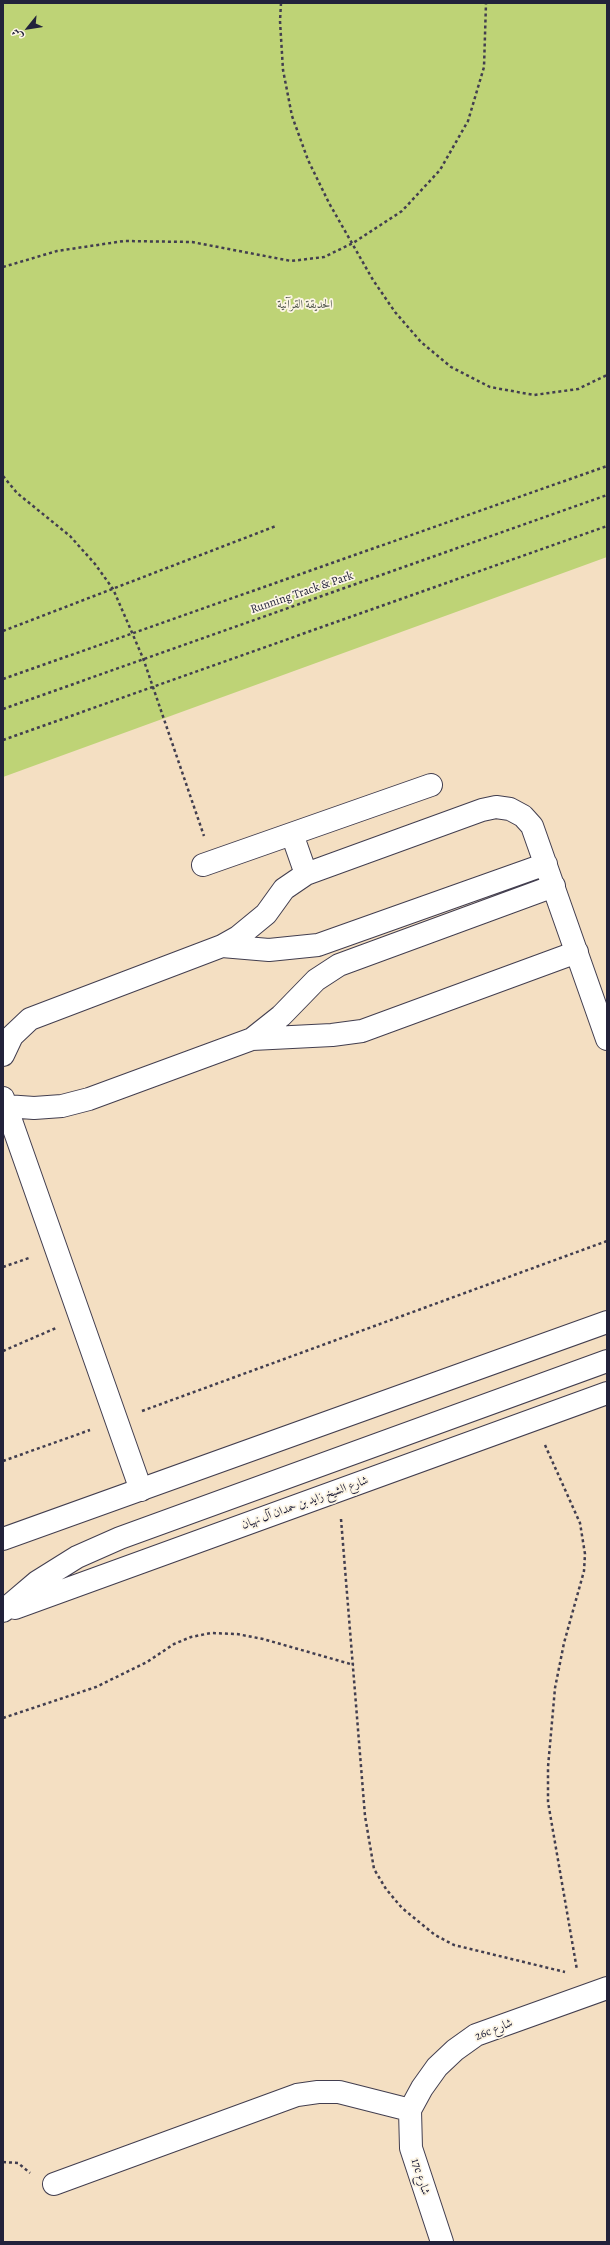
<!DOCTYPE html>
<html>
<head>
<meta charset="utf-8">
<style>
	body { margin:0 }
	#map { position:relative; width:610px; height:2245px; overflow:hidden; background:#f4dfc2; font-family:Alegreya,Amiri,serif }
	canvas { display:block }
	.frame { position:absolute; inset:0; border:4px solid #22223b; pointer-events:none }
	.north { position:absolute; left:8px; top:8px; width:40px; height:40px; -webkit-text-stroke:3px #fcf5e5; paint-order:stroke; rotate:240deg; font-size:11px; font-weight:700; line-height:16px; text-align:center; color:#22223b }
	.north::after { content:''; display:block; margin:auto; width:14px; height:18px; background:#22223b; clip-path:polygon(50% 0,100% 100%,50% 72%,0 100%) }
</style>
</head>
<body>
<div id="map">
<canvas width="610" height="2245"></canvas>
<div class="frame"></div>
<div class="north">ش</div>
</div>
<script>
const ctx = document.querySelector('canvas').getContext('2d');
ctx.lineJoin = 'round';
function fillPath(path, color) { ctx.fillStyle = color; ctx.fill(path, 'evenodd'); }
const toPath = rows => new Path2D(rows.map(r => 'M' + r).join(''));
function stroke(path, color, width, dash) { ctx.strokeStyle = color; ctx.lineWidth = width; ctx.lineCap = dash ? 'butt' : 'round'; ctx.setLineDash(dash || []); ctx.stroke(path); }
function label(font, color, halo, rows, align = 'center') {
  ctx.font = font + ' Alegreya,Amiri,serif'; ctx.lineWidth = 3.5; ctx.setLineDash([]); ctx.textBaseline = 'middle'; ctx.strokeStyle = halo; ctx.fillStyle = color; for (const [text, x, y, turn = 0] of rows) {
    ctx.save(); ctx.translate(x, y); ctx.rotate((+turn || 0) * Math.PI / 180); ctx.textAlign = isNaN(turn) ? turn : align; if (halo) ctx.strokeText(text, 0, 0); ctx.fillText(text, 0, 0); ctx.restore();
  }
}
fillPath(toPath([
	[3,3,607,3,607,557,3,777]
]), '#bed376');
const minor = toPath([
	[292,834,306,874],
	[203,865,431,785],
	[222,946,269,950,318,945,546,864],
	[252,1039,281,1016,316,980,339,965,554,886],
	[3,1055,12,1036,30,1019,222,946,238,937,266,914,284,889,306,874,482,810,496,807,510,809,523,816,532,826,607,1039],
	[3,1098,141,1490],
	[6,1106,34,1108,62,1106,89,1099,252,1039,332,1035,362,1031,577,952],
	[54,2184,297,2095,318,2092,339,2092,410,2110],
	[442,2242,411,2148,410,2110,422,2088,437,2067,455,2050,476,2035,607,1988]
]);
const major = toPath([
	[3,1539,607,1322],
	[15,1608,607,1393],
	[3,1611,37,1582,77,1557,120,1538,607,1361]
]);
stroke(minor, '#423e4f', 24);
stroke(major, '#423e4f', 24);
stroke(toPath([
	[281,3,280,21,283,70,292,116,308,160,329,203,373,280,395,312,421,342,451,367,490,387,534,395,578,389,607,375],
	[3,267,57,251,124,241,192,242,291,261,324,257,353,243,402,211,440,170,468,121,484,67,486,3],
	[3,476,17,493,70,536,95,564,113,589,143,658,204,836],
	[3,631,276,526],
	[3,679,607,466],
	[3,709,607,495],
	[3,740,607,526],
	[3,1267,29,1258],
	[3,1351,56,1328],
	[142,1411,607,1241],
	[545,1445,580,1523,585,1554,584,1571,564,1643,555,1688,548,1767,548,1802,577,1970],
	[3,1461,90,1430],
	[341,1519,365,1816,374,1869,386,1889,402,1908,435,1935,454,1945,565,1972],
	[3,1718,96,1687,147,1662,174,1644,191,1637,211,1633,237,1634,263,1639,354,1665],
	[3,2162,18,2163,30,2173]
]), '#423e4f', 2.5, [3, 3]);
stroke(minor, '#fff', 22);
stroke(major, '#fff', 22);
label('12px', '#51574d', '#fcf5e5', [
	["الحديقة القرآنية",305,305]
]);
label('12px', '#22223b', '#fcf5e5', [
	["Running Track & Park",302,593,-19],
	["شارع الشيخ زايد بن حمدان آل نهيان",305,1503,-20],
	["26c شارع",494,2030,-22],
	["17c شارع",420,2177,72]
]);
</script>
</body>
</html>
